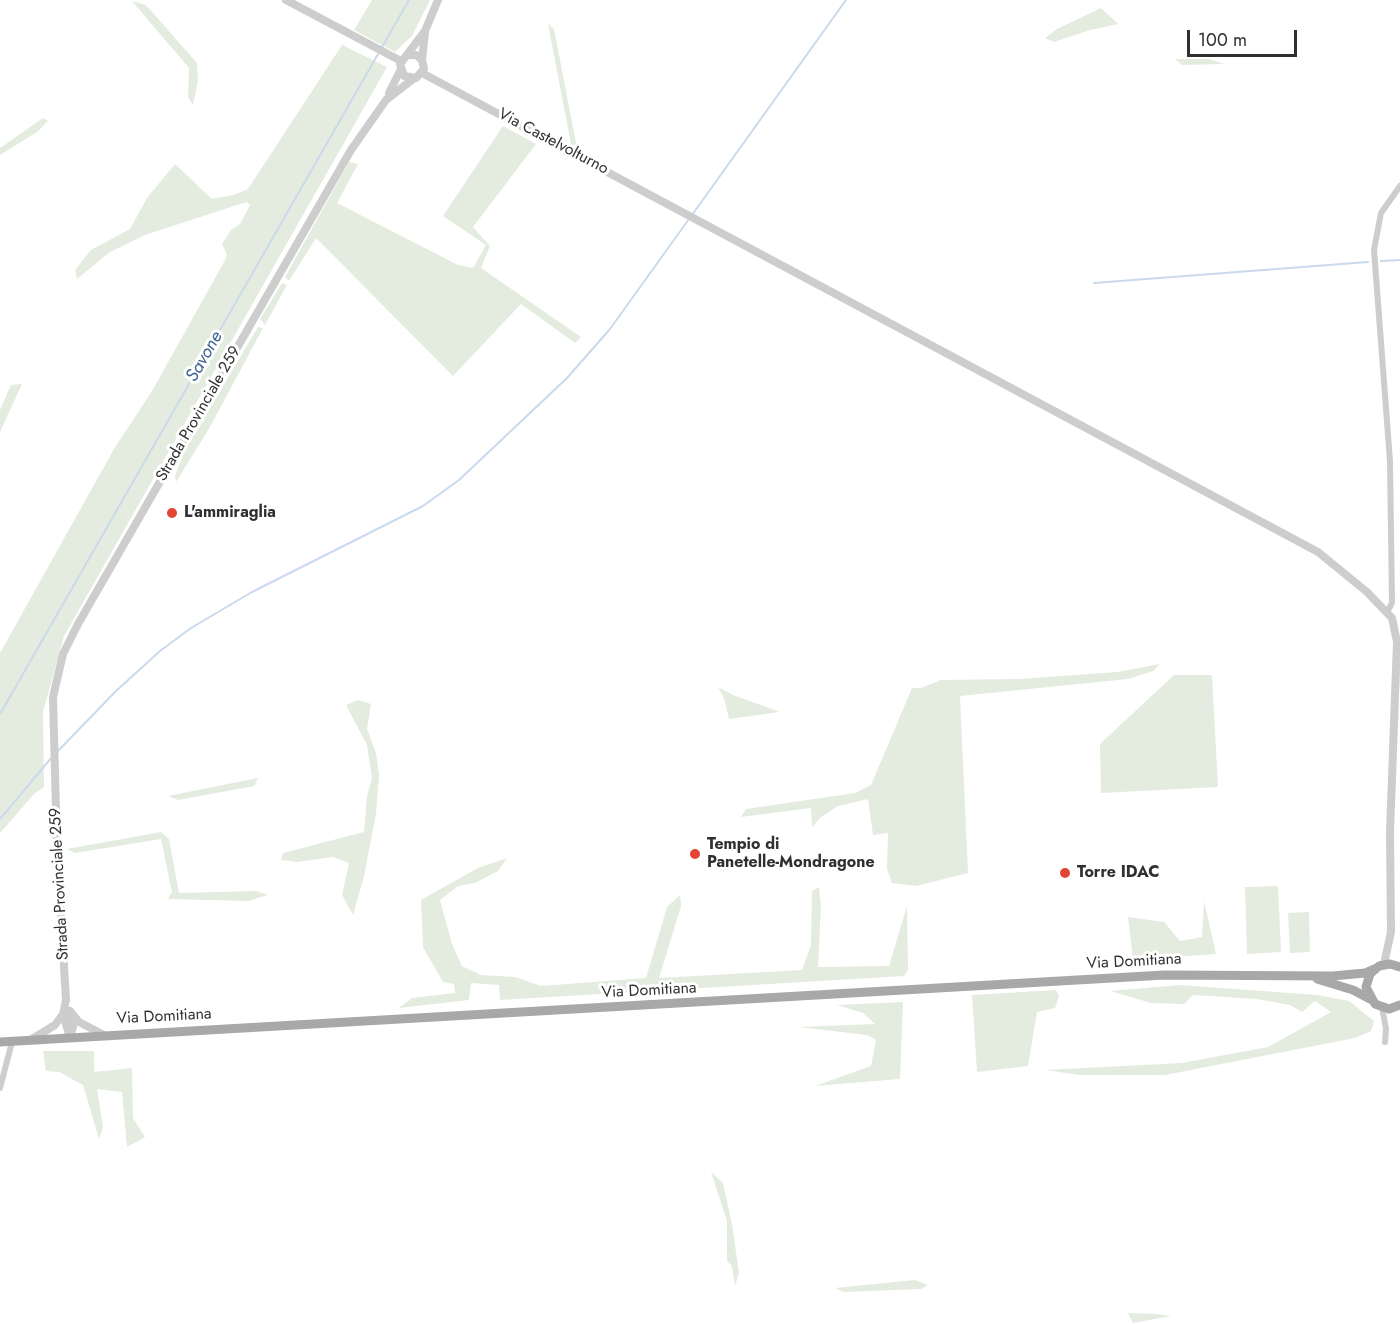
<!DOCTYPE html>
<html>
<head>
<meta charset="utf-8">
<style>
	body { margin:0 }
	#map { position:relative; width:1400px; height:1324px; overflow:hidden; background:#fff; font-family:Jost,sans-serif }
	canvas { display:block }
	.scale { position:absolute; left:1187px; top:30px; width:110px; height:27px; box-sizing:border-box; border:3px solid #303030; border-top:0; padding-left:8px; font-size:18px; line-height:21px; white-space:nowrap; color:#303030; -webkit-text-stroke:4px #fff; paint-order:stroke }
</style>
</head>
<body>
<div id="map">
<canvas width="1400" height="1324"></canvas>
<div class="scale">100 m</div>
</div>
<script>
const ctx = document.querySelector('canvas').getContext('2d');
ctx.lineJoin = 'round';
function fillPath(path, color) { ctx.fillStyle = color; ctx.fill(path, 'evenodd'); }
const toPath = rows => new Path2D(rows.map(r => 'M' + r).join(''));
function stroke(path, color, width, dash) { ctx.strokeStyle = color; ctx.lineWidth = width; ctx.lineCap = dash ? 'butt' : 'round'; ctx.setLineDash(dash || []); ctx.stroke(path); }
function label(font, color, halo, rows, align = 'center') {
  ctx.font = font + ' Jost,sans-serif'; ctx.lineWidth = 6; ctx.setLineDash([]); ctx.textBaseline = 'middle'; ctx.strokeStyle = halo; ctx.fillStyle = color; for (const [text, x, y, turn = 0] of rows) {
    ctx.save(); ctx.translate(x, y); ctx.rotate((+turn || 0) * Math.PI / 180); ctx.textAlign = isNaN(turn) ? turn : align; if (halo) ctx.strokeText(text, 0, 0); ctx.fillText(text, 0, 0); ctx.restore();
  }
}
fillPath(toPath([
	[372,0,430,0,412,36,395,52,354,30],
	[132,1,146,5,197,63,198,81,193,105,188,97,189,68],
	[1101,8,1118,24,1090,30,1054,42,1045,38,1057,29],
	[548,24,554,29,577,148,580,153,571,144],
	[342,45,387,67,64,636,43,712,44,787,34,794,0,833,0,653,114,449,152,391,224,262,227,255,222,244,231,230,240,224,250,205,247,202,234,206,145,235,110,252,77,279,75,270,91,250,130,229,147,198,175,164,212,199,233,195,248,189],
	[1175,59,1208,59,1225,64,1182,65],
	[43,118,48,121,37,132,0,155,0,148],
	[503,126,536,144,473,227,490,246,481,268,581,337,575,343,521,304,453,376,316,238,289,281,285,277,349,162,358,164,337,203,458,265,473,268,486,245,443,216],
	[282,283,287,285,265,325,260,319],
	[258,327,263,328,210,427,176,482,175,476,186,448],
	[22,384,0,432,0,410,11,385],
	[1160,664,1153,671,1128,679,960,696,968,873,916,886,892,883,887,869,888,833,873,835,868,799,838,806,821,817,812,827,811,808,741,817,746,809,855,793,871,785,912,688,921,688,941,680,1019,679,1117,672],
	[1174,675,1212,675,1218,787,1101,793,1100,744],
	[718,687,733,695,780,712,729,719,724,698],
	[358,700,371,704,367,729,376,753,379,775,376,814,364,876,353,915,342,895,349,863,333,857,297,862,281,860,283,853,364,832,367,796,372,778,367,745,346,705],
	[258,778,254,786,178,800,168,796],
	[161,832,169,839,179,893,256,891,268,895,248,901,168,899,172,892,161,839,75,853,67,849],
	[507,858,498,871,475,883,458,886,440,900,452,944,462,966,481,975,515,977,541,986,646,978,667,907,680,895,681,906,659,978,802,970,811,945,812,891,819,887,821,906,818,967,889,966,907,906,908,970,904,976,500,1000,499,985,471,983,469,1000,399,1008,412,998,455,993,454,984,443,982,423,947,421,900,478,868],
	[1278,886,1281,952,1247,954,1245,887],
	[1204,901,1216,954,1133,960,1128,917,1164,922,1180,941,1202,937],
	[1309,912,1310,952,1290,953,1288,913],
	[1180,985,1317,995,1349,1001,1374,1021,1371,1031,1355,1038,1165,1075,1080,1075,1045,1070,1182,1063,1268,1047,1331,1012,1315,1001,1302,1012,1290,1005,1257,999,1193,995,1184,1004,1151,1003,1110,991],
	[1056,990,1059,996,1055,1008,1037,1012,1028,1066,977,1072,972,995],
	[903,1002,900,1079,815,1086,871,1066,876,1040,867,1035,799,1027,875,1024,863,1013,837,1005],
	[43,1051,94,1051,94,1072,132,1068,133,1118,145,1137,127,1147,122,1092,97,1089,103,1127,99,1139,83,1085,59,1072,46,1071],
	[711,1172,723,1183,732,1224,739,1273,735,1286,732,1266,727,1261,727,1221],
	[915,1280,928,1285,921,1289,844,1292,835,1288],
	[1128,1313,1156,1314,1171,1316,1133,1323]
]), '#e3ecde');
stroke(toPath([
	[692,215,846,0],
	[1381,261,1400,260],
	[1094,283,1368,262],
	[0,714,409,0],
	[58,751,115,692,160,651,191,628,252,592,423,506,459,480,567,378,610,329,689,219],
	[0,819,52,757]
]), '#cad9ec', 2);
stroke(toPath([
	[1387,612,1392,603,1390,461,1374,250,1381,213,1400,186],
	[1382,1007,1386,1029,1385,1042],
	[0,1088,12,1042]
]), '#cdcdcd', 6);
stroke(toPath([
	[286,0,401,61],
	[408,55,416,55,422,60,424,69,416,78,404,76,400,64,425,31,438,0],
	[422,60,425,32],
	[422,73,1318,552,1367,592,1392,618,1397,642,1390,832,1391,932,1384,964],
	[389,93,400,71],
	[70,1011,79,1022,104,1035],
	[70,1038,63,1014,66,1000,57,850,53,697,63,654,78,624,351,150,386,100,413,79],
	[70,1038,73,1027,71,1013],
	[32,1039,55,1025,63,1014]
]), '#cdcdcd', 8);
stroke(toPath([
	[1400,967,1390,964,1379,966,1370,974,1366,987,1375,1004,1389,1009,1400,1005],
	[1317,979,1353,990,1370,999],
	[0,1042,1164,975,1333,976,1365,973,1374,969]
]), '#a8a8a8', 9);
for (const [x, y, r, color] of [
	[172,513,6,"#e44434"],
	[695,854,6,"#e44434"],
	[1065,873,6,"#e44434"]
]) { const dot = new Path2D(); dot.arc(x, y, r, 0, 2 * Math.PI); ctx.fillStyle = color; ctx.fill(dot); stroke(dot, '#fff', 2); }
label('16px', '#303030', '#fff', [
	["Via Castelvolturno",553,142,28],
	["Strada Provinciale 259",199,414,-60],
	["Strada Provinciale 259",60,884,-93],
	["Via Domitiana",1134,962,-3],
	["Via Domitiana",649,991,-3],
	["Via Domitiana",164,1017,-3]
]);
label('bold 16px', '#303030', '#fff', [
	["L'ammiraglia",184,513],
	["Tempio di",707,845],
	["Panetelle-Mondragone",707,863],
	["Torre IDAC",1077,873]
], 'left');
label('italic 18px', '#3e6392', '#fff', [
	["Savone",205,357,-60]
]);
</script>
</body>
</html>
